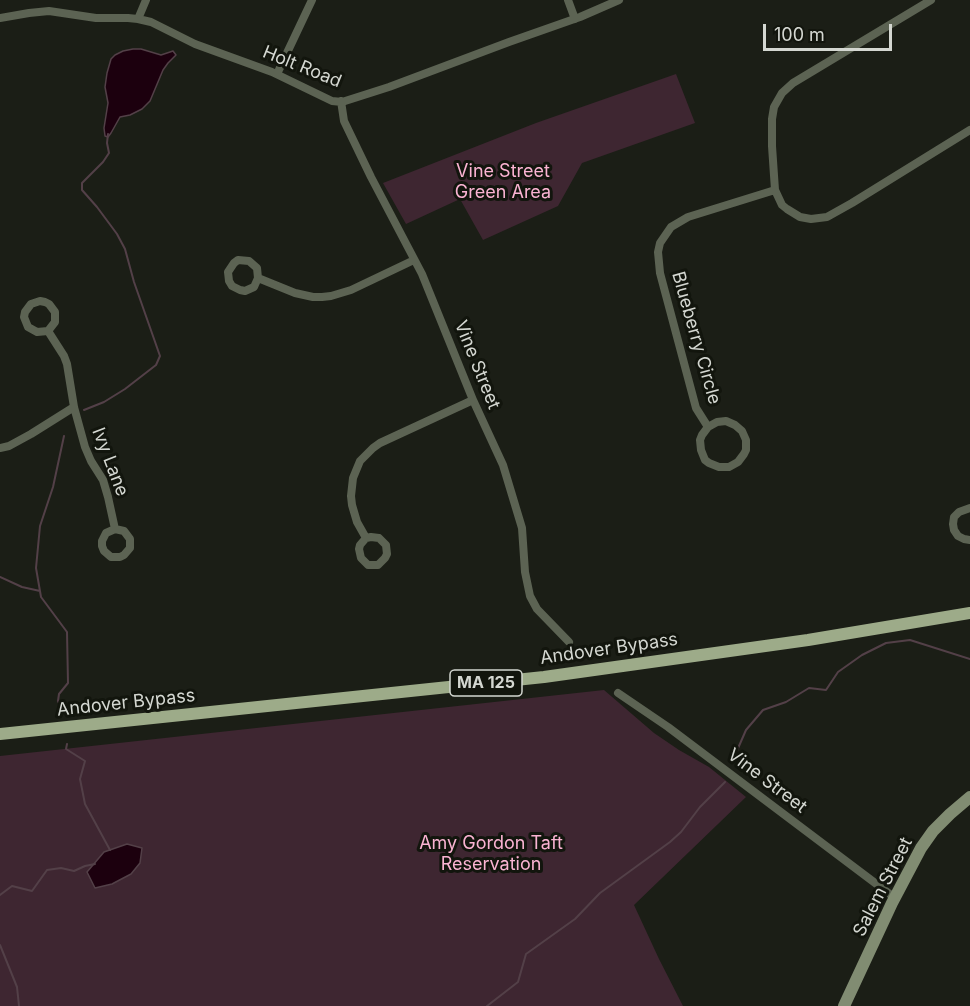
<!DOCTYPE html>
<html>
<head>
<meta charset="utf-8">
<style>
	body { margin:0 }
	#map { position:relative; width:970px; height:1006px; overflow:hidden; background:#1b1e16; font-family:Inter,sans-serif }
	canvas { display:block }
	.scale { position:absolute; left:763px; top:24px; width:129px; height:27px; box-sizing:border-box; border:3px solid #d4d7d1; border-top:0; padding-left:8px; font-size:18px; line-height:21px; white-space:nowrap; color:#d4d7d1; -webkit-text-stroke:4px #12150d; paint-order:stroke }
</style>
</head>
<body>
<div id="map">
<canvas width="970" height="1006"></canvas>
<div class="scale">100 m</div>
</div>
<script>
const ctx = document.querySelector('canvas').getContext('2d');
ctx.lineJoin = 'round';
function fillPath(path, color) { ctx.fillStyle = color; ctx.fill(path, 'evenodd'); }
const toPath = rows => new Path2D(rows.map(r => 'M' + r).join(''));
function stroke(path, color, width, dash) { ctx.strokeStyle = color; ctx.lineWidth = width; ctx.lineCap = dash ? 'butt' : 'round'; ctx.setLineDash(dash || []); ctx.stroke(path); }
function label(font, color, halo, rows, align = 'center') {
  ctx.font = font + ' Inter,sans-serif'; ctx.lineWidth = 6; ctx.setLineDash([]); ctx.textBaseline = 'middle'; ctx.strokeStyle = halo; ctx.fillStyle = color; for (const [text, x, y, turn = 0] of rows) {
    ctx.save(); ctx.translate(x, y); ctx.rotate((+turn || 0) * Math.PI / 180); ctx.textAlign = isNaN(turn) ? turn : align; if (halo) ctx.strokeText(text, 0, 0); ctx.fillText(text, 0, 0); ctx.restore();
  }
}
fillPath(toPath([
	[676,74,695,123,582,163,558,206,483,240,460,199,406,224,383,183,536,123],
	[604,690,654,733,679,750,709,767,746,797,634,905,659,959,683,1006,0,1006,0,756]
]), '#3e2631');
const water = toPath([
	[133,49,141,49,161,55,173,51,176,55,168,63,163,70,150,101,142,109,130,115,120,117,111,133,108,137,105,136,104,128,108,103,105,87,107,73,111,59,115,55,123,51,133,49],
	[127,844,142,848,140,863,131,874,112,884,95,888,87,872,104,852,127,844]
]);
fillPath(water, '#1c000e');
stroke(water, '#534048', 1.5);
stroke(toPath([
	[84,410,104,402,125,389,156,365,160,356,134,282,125,249,117,234,97,207,82,190,82,183,103,162,109,153,107,143,108,134],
	[0,577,22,587,40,591],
	[63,712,58,701,59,694,68,683,67,632,41,597,36,568,40,526,53,487,64,436],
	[67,744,66,749,85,761,80,779,85,804,110,850],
	[732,762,746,730,763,710,786,702,809,688,826,690,838,672,862,655,886,643,910,640,970,659],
	[0,895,12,886,32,891,47,870,61,868,74,871,85,866,95,864],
	[0,945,17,987,19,1006],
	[487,1006,518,982,526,954,575,919,600,893,670,842,681,832,700,807,725,782]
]), '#534048', 2);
stroke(toPath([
	[568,0,575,19],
	[931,0,793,83,782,93,774,107,772,119,772,146,775,190,782,205,787,209,800,217,811,219,827,217,852,203,970,130],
	[0,18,29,13,49,11,96,18,128,18,138,19,151,22,195,44,272,72,332,101,342,102,389,87,509,42,580,17,619,0],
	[138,19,146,0],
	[277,74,312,0],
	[341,101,344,121,371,177,422,274,473,400,503,465,522,528,525,572,530,596,537,609,569,642],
	[258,278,254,287,245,291,240,290,232,286,229,281,228,272,234,263,238,260,249,261,257,268,258,278,295,293,313,297,322,297,331,296,351,290,414,260],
	[48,331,37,332,28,327,24,317,25,312,31,304,40,301,45,302,49,304,55,312,55,322,48,331,64,356,67,364,74,407,85,447,91,461,103,480,108,497,115,529,106,533,102,541,102,546,104,551,111,557,120,557,124,555,130,548,130,539,124,531,115,529],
	[708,427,702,435,700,440,701,450,705,460,709,463,719,467,729,467,738,462,744,454,746,450,746,440,742,431,735,425,726,421,717,422,708,427,696,408,660,273,658,252,660,243,671,227,688,217,775,190],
	[0,448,9,446,31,434,74,407],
	[970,508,959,512,954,517,953,524,954,530,958,536,964,539,970,540],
	[366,538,360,545,359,549,361,558,368,565,378,565,385,558,387,554,386,545,379,538,371,537,366,538,357,522,352,505,351,496,353,478,360,461,373,448,380,443,473,400],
	[618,693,668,727,895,898]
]), '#5c6353', 8);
stroke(toPath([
	[844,1006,892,903,921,848,933,831,950,814,970,797]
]), '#818c72', 12);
stroke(toPath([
	[0,734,544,677,808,640,970,613]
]), '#9dab89', 12);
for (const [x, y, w] of [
	[486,683,72]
]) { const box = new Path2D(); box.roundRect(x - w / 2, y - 13, w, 26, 4.5); ctx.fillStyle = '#12150d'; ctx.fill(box); stroke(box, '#d4d7d1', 1.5); }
label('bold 16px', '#d4d7d1', null, [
	["MA 125",486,683]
]);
label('18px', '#d4d7d1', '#12150d', [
	["Holt Road",302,67,22],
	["Blueberry Circle",696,338,74],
	["Vine Street",477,365,68],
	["Ivy Lane",110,462,69],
	["Andover Bypass",609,649,-8],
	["Andover Bypass",126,703,-6],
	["Vine Street",767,781,37],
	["Salem Street",883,887,-63]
]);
label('18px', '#fab3d2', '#12150d', [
	["Vine Street",503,172],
	["Green Area",503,193],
	["Amy Gordon Taft",491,844],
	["Reservation",491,865]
]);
</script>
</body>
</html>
